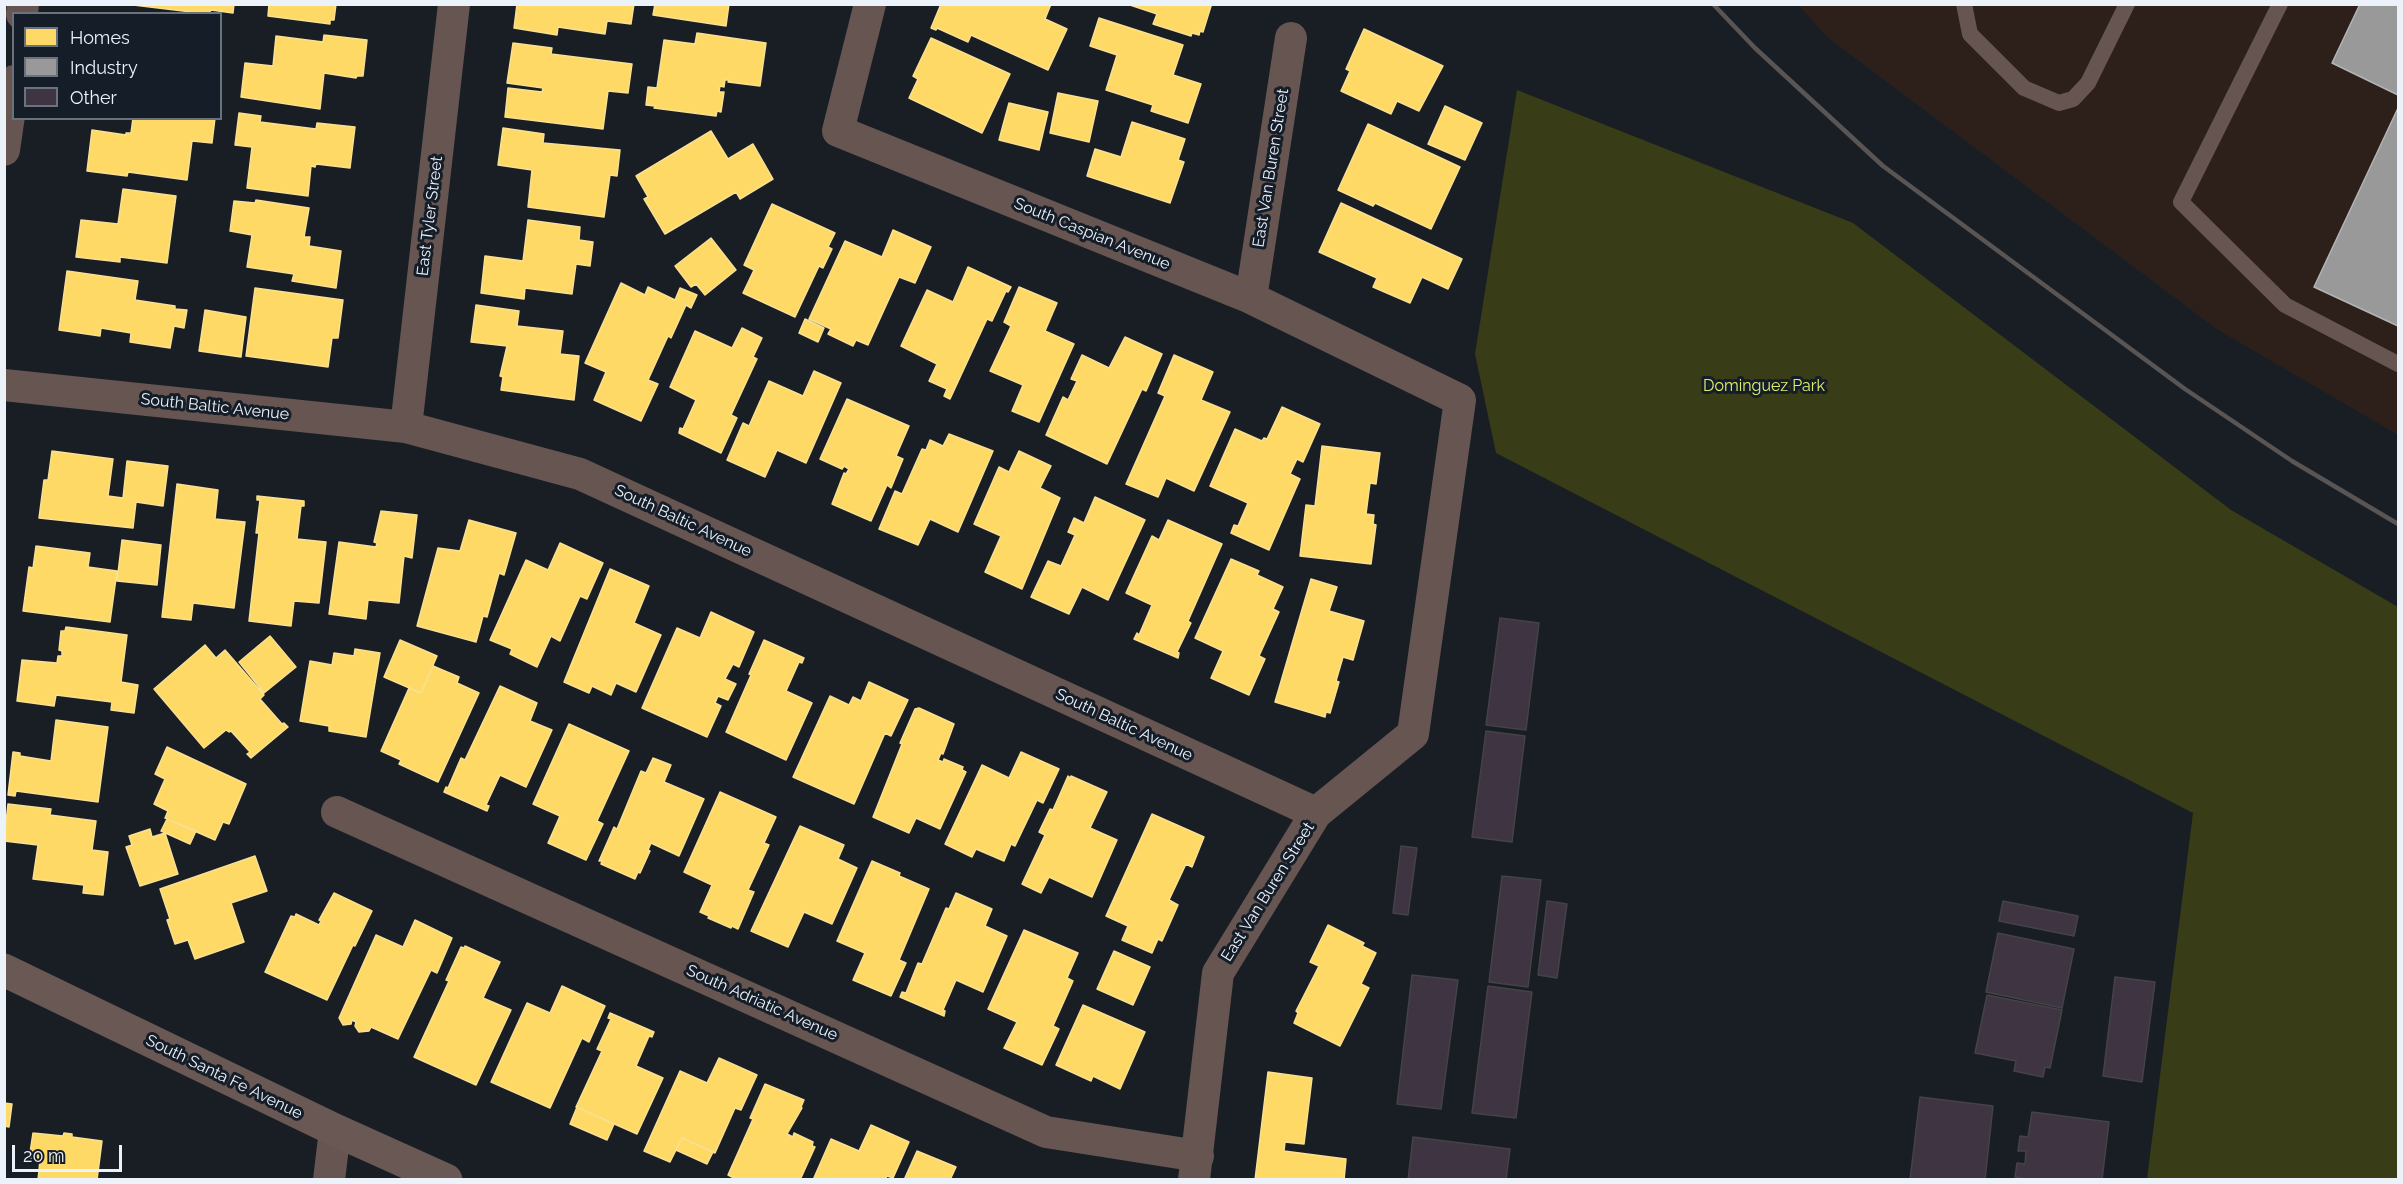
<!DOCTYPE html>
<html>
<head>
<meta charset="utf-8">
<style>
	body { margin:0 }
	#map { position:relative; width:2403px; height:1184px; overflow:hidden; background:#181e24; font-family:Raleway,sans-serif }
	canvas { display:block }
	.frame { position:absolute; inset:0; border:6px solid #ecf2fa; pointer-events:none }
	.legend { position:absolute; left:12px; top:12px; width:210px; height:108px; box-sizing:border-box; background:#141d28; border:2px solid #6a727c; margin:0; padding:8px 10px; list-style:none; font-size:18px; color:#ecf2fa }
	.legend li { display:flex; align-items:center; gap:12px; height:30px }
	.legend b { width:30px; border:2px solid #6a727c }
	.scale { position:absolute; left:12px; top:1145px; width:110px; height:27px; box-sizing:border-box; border:3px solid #ecf2fa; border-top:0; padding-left:8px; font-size:18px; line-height:21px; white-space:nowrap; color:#ecf2fa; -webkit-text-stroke:4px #141d28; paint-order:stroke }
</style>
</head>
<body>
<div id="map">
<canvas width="2403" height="1184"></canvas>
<div class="frame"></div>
<ul class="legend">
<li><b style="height:16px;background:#ffd966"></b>Homes</li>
<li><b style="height:16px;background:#999"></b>Industry</li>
<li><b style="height:16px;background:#3f3441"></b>Other</li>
</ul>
<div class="scale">20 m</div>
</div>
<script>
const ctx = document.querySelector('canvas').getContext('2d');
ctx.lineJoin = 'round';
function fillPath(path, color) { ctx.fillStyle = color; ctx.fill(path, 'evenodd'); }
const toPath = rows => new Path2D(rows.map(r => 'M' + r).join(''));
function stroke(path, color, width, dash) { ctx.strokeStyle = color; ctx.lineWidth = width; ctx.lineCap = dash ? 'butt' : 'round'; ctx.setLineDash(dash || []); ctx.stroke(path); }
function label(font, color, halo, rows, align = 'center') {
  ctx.font = font + ' Raleway,sans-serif'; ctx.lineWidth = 6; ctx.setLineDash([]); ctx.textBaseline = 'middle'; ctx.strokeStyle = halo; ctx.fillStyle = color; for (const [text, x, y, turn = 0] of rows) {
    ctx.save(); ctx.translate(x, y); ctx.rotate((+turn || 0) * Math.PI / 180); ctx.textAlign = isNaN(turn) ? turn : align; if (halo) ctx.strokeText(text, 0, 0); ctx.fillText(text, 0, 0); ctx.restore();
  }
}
fillPath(toPath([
	[1798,5,2398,5,2398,435,2218,330,1827,37]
]), '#2d1f1a');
fillPath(toPath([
	[1517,90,1853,223,2231,510,2398,607,2398,1179,2147,1179,2193,813,1496,453,1475,354]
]), '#383d17');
const homes = toPath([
	[125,4,234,4,233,13,211,10,208,14,125,4],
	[269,4,336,4,334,20,330,20,330,24,268,16,269,4],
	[517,4,634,4,631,24,607,21,605,34,558,27,557,35,514,28,517,4],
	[655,4,729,4,726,26,653,15,655,4],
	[941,4,1051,4,1045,19,1067,29,1048,70,971,35,968,42,937,28,936,30,931,28,941,4],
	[1127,4,1208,4,1211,6,1203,32,1200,31,1199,35,1192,33,1191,36,1153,24,1157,14,1127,4],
	[1099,18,1183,45,1173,75,1201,84,1188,123,1151,111,1153,105,1106,90,1117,55,1090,46,1099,18],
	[1364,29,1443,66,1419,111,1397,101,1391,114,1341,91,1350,71,1346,69,1364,29],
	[697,33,766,43,760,86,728,82,729,80,725,80,724,87,720,86,719,92,724,92,721,112,717,111,716,116,654,108,655,106,646,105,648,87,657,88,664,40,695,44,697,33],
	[324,35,367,40,363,76,357,76,356,78,324,73,320,109,241,97,245,63,273,66,276,36,323,42,324,35],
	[931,38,1010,74,982,133,909,98,918,79,913,76,931,38],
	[513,43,552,48,551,54,632,64,628,93,608,91,603,129,505,117,508,88,542,92,543,88,507,83,513,43],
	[1058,93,1098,101,1089,142,1050,133,1058,93],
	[1009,103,1048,112,1039,150,999,140,1009,103],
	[1445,106,1482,123,1465,160,1428,144,1445,106],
	[239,113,261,116,260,122,316,129,317,123,355,127,350,168,316,164,315,167,311,166,308,196,247,188,252,147,235,145,239,113],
	[133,118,215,118,212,143,192,141,187,180,128,172,127,176,87,171,92,130,126,135,126,133,131,133,133,118],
	[1132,122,1185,139,1178,160,1184,162,1170,203,1087,176,1095,149,1121,157,1132,122],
	[1368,124,1460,167,1431,229,1375,203,1373,206,1338,190,1368,124],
	[503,128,544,134,543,143,620,150,617,176,610,175,604,217,528,207,532,170,498,165,503,128],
	[711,131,728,159,753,144,773,179,740,199,736,192,665,234,644,199,648,197,636,176,711,131],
	[123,189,176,196,167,263,120,257,120,262,76,257,81,220,118,224,123,189],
	[256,200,309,208,304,237,310,237,309,246,341,251,336,288,292,281,294,274,247,267,252,235,230,231,234,201,255,203,256,200],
	[1341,203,1462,259,1448,289,1422,277,1410,303,1373,287,1377,278,1319,252,1341,203],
	[772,204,835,233,828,247,832,249,823,268,819,266,795,317,743,293,754,270,744,265,772,204],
	[528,220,580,227,579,240,593,242,590,266,576,264,572,294,525,288,524,299,481,293,485,256,523,261,528,220],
	[893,230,931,247,915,283,899,277,868,345,856,340,853,346,828,334,831,329,809,319,845,241,882,257,893,230],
	[711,238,736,270,705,295,696,284,691,287,675,266,711,238],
	[968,267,1011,287,1008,292,1006,291,992,321,987,319,950,399,944,396,947,389,929,381,937,364,901,346,927,290,953,302,968,267],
	[67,271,138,281,135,300,175,306,175,309,187,310,184,328,174,326,170,348,130,342,131,333,101,328,100,336,59,330,67,271],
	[621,283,645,295,648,287,675,300,680,288,697,295,691,308,686,305,671,338,668,336,648,380,658,384,641,421,594,400,606,372,585,363,621,283],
	[1019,287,1057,303,1045,331,1074,344,1039,422,1012,411,1023,385,990,371,1011,326,1004,322,1019,287],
	[255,288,343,300,338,338,332,338,328,367,246,356,255,288],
	[476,305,519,311,517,326,563,331,560,354,579,356,574,400,501,390,503,377,500,376,507,346,471,342,476,305],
	[205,310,246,317,241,357,199,351,205,310],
	[805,319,824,328,818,342,799,333,805,319],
	[742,328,762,338,753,357,757,359,731,415,737,418,721,453,679,433,680,428,683,429,696,400,670,387,695,331,732,348,742,328],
	[1125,337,1162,354,1146,391,1142,389,1107,464,1046,435,1063,397,1068,400,1077,381,1071,379,1082,355,1109,368,1125,337],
	[1174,355,1213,372,1201,400,1230,412,1194,491,1166,478,1158,497,1126,484,1165,396,1158,393,1174,355],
	[814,371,841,383,806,463,777,450,765,477,727,460,743,423,749,426,769,381,803,396,814,371],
	[847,399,909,426,896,456,903,459,891,488,887,485,871,521,832,504,844,473,846,474,849,469,844,466,842,469,820,459,847,399],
	[1282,407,1320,424,1303,462,1297,459,1290,474,1300,479,1269,550,1231,533,1234,525,1238,526,1248,503,1210,486,1235,429,1262,441,1264,438,1267,439,1282,407],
	[949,434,993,451,958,532,930,519,918,545,879,529,895,491,902,494,922,449,926,450,930,440,943,446,949,434],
	[1322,446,1380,453,1376,484,1370,483,1366,514,1374,515,1373,524,1376,525,1371,564,1300,556,1306,505,1315,506,1322,446],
	[52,451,113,459,108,496,123,498,127,461,168,466,163,506,136,502,133,528,39,518,44,480,48,480,52,451],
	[1019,451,1051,466,1040,488,1060,498,1022,589,985,572,1001,536,974,524,999,467,1009,472,1019,451],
	[177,484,218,490,215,519,245,522,234,608,193,603,191,620,162,617,177,484],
	[257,496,304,501,304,506,301,506,297,539,326,542,319,603,294,601,291,626,249,621,259,533,256,533,260,500,257,500,257,496],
	[1095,497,1145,520,1108,600,1082,587,1069,614,1031,597,1048,561,1061,566,1075,535,1068,532,1074,518,1084,523,1095,497],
	[381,511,417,515,412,558,404,556,399,603,368,600,366,619,329,614,339,542,376,547,377,543,374,542,381,511],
	[469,520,516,533,504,575,499,573,487,617,483,616,476,642,417,626,438,548,460,551,469,520],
	[1168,520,1222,544,1188,621,1191,623,1177,652,1179,653,1178,658,1134,639,1137,633,1139,635,1152,605,1126,593,1152,536,1159,540,1168,520],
	[122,540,161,545,157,585,117,581,122,540],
	[560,543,603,563,587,599,580,596,560,641,551,636,537,667,510,654,512,649,490,640,526,560,548,570,560,543],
	[36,546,90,553,88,567,117,571,110,622,23,611,29,567,33,568,36,546],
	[1231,559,1259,571,1257,575,1283,587,1273,609,1279,612,1259,656,1265,659,1249,695,1211,678,1223,651,1195,638,1231,559],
	[610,569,649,586,634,623,661,635,636,692,616,683,611,695,592,686,589,693,564,682,610,569],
	[1311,579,1337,587,1329,611,1364,621,1353,660,1343,657,1336,681,1339,682,1330,713,1326,712,1325,717,1275,702,1311,579],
	[711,612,754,632,739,667,733,664,725,679,736,684,728,700,718,696,715,703,721,706,707,737,642,708,677,628,700,638,711,612],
	[66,627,127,635,121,682,138,685,134,713,111,710,112,702,56,695,54,706,17,701,22,660,57,663,58,656,62,656,62,651,59,650,61,631,65,631,66,627],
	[270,636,296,667,264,693,239,662,270,636],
	[400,640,437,656,421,693,384,677,400,640],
	[764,640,804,658,802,663,799,662,786,691,812,703,786,760,726,732,751,675,749,674,764,640],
	[205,645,216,658,225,650,264,695,260,699,282,724,284,723,288,727,251,758,247,754,250,752,231,731,229,732,226,730,204,748,154,689,205,645],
	[355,649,380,653,366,737,329,731,329,726,300,721,310,661,332,665,334,653,354,656,355,649],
	[433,666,459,677,457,683,479,693,438,782,399,764,401,760,381,751,409,688,421,693,433,666],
	[869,682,908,700,891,736,885,733,854,804,793,777,830,696,849,705,853,697,861,701,869,682],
	[500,686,537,703,530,721,552,730,526,787,500,775,486,805,489,806,487,811,444,792,446,787,448,788,461,758,465,760,500,686],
	[919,708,954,724,943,754,941,753,938,760,943,762,944,759,963,767,962,770,966,772,940,829,916,818,909,833,873,817,902,744,900,743,915,709,919,708],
	[56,720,108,727,98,802,16,791,15,796,8,795,13,752,20,753,20,756,51,761,56,720],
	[569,724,629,751,597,821,603,824,586,860,548,843,560,816,533,804,569,724],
	[167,747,246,784,229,824,223,822,215,840,165,818,168,811,154,804,165,779,155,774,167,747],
	[1021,752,1059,769,1043,803,1037,800,1015,846,1011,844,1004,861,976,849,972,857,945,844,982,765,1009,778,1021,752],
	[653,758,671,765,664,782,704,799,679,856,651,843,648,850,650,851,640,873,638,872,635,879,601,864,602,861,599,861,614,827,617,829,641,771,646,773,653,758],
	[1068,776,1070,778,1071,776,1107,792,1090,828,1117,840,1092,897,1049,877,1041,893,1022,884,1045,835,1039,832,1050,809,1053,810,1068,776],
	[720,792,776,817,764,843,769,845,748,890,754,892,738,929,732,926,731,928,708,918,709,916,700,912,712,885,684,872,720,792],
	[8,804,51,809,50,815,96,821,92,850,108,852,103,895,83,893,84,885,33,879,38,845,4,841,8,804],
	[1152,814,1204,837,1192,867,1186,864,1169,900,1178,905,1162,941,1158,939,1152,953,1122,940,1128,926,1106,916,1152,814],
	[167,819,196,831,190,844,161,831,167,819],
	[800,826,844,845,838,859,857,868,832,924,804,912,788,947,751,931,800,826],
	[150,829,152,837,165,833,178,874,140,886,126,847,132,845,129,836,150,829],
	[255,856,267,891,231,903,244,942,195,959,188,940,175,944,167,920,170,919,160,889,255,856],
	[872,861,900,873,899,876,929,889,899,960,906,963,891,996,853,980,865,953,837,941,872,861],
	[334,893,372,911,355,946,353,945,327,1000,265,972,291,916,295,917,296,914,319,925,321,921,319,920,334,893],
	[956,893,992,909,985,926,1007,936,983,992,956,980,943,1010,945,1011,944,1016,900,997,902,992,906,993,918,963,922,964,946,908,949,909,956,893],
	[415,920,452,938,437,973,431,970,398,1039,371,1027,369,1031,359,1032,355,1026,356,1022,352,1020,351,1024,343,1025,339,1018,376,935,403,947,415,920],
	[1328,925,1364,943,1362,946,1376,953,1361,984,1369,988,1340,1046,1294,1023,1298,1013,1296,1011,1319,966,1310,962,1328,925],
	[1024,930,1078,953,1067,978,1073,981,1053,1026,1059,1029,1042,1065,1004,1048,1017,1022,988,1009,1024,930],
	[465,946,500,962,483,998,511,1010,476,1085,414,1057,449,981,446,980,461,947,464,948,465,946],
	[1114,951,1150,967,1133,1005,1097,989,1114,951],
	[562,986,605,1006,589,1042,582,1038,550,1108,491,1082,527,1003,550,1013,562,986],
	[1083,1005,1145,1032,1120,1089,1093,1076,1091,1081,1056,1065,1083,1005],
	[610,1013,654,1032,652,1037,649,1036,636,1066,663,1078,637,1134,576,1107,602,1051,597,1049,611,1019,608,1018,610,1013],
	[719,1058,757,1075,741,1110,735,1108,715,1153,682,1138,670,1162,644,1151,680,1071,707,1083,719,1058],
	[1268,1072,1312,1078,1304,1144,1285,1142,1284,1151,1346,1159,1344,1180,1255,1180,1268,1072],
	[765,1084,804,1100,801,1107,802,1108,787,1134,793,1137,794,1133,813,1142,812,1146,815,1147,800,1180,738,1180,728,1175,753,1119,750,1118,765,1084],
	[4,1103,12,1104,9,1127,4,1126,4,1103],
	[577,1107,614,1124,607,1140,570,1124,577,1107],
	[871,1125,909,1142,893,1178,887,1176,885,1180,813,1180,831,1139,859,1151,871,1125],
	[33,1133,63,1136,64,1133,72,1134,72,1137,102,1141,97,1180,38,1180,40,1160,29,1159,33,1133],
	[682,1138,713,1152,707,1164,676,1150,682,1138],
	[917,1151,956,1167,950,1180,904,1180,917,1151]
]);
fillPath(homes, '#ffd966');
stroke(homes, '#f9e092', 1.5);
const industry = toPath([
	[2360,4,2398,4,2398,95,2332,63,2360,4],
	[2398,108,2398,326,2314,287,2398,108]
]);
fillPath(industry, '#999');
stroke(industry, '#b2b4b6', 1.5);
const building = toPath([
	[1500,618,1539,623,1526,730,1486,725,1500,618],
	[1486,731,1525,736,1512,842,1472,837,1486,731],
	[1401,846,1417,848,1408,915,1393,913,1401,846],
	[1502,876,1541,880,1528,987,1489,982,1502,876],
	[1547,901,1567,904,1557,978,1538,975,1547,901],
	[2003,901,2078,916,2074,936,1999,921,2003,901],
	[1998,933,2074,949,2062,1008,1986,992,1998,933],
	[1412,975,1458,980,1441,1109,1397,1104,1412,975],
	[2115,977,2155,982,2142,1082,2103,1076,2115,977],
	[1488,986,1532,992,1516,1118,1472,1113,1488,986],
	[1987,995,2062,1010,2050,1068,2045,1067,2043,1077,2014,1071,2016,1061,1975,1053,1987,995],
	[1920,1097,1993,1106,1985,1180,1910,1180,1920,1097],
	[2032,1112,2109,1122,2102,1180,2023,1180,2023,1178,2015,1177,2017,1163,2025,1164,2026,1151,2018,1151,2020,1136,2028,1137,2032,1112],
	[1413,1137,1510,1149,1506,1180,1408,1180,1413,1137]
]);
fillPath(building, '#3f3441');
stroke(building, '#444348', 1.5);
stroke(toPath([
	[1964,4,1970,34,2024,88,2059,103,2073,99,2088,83,2127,4],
	[2280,4,2181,202,2285,305,2398,364]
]), '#665551', 16);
stroke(toPath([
	[870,4,838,131,1251,298,1460,400,1413,734,1316,813,1218,973,1194,1180],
	[22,14,23,4],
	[4,150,14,81],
	[1251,298,1291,38],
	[4,385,406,427,580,474,1316,813],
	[406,427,454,4],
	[337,812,1046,1132,1198,1156],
	[329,1180,335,1130]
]), '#665551', 32);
stroke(toPath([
	[4,970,335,1130,446,1180]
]), '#695854', 33);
stroke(toPath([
	[1713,4,1755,48,1883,166,2185,389,2292,461,2398,524]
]), '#595555', 4.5);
label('16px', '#ecf2fa', '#141d28', [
	["East Van Buren Street",1271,168,-81],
	["East Tyler Street",430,216,-83],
	["South Caspian Avenue",1092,234,22],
	["South Baltic Avenue",215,407,6],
	["South Baltic Avenue",683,521,25],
	["South Baltic Avenue",1124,725,25],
	["East Van Buren Street",1268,892,-58],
	["South Adriatic Avenue",762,1003,24],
	["South Santa Fe Avenue",224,1077,26]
]);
label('16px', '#dfef67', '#141d28', [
	["Dominguez Park",1764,386]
]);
</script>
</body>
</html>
